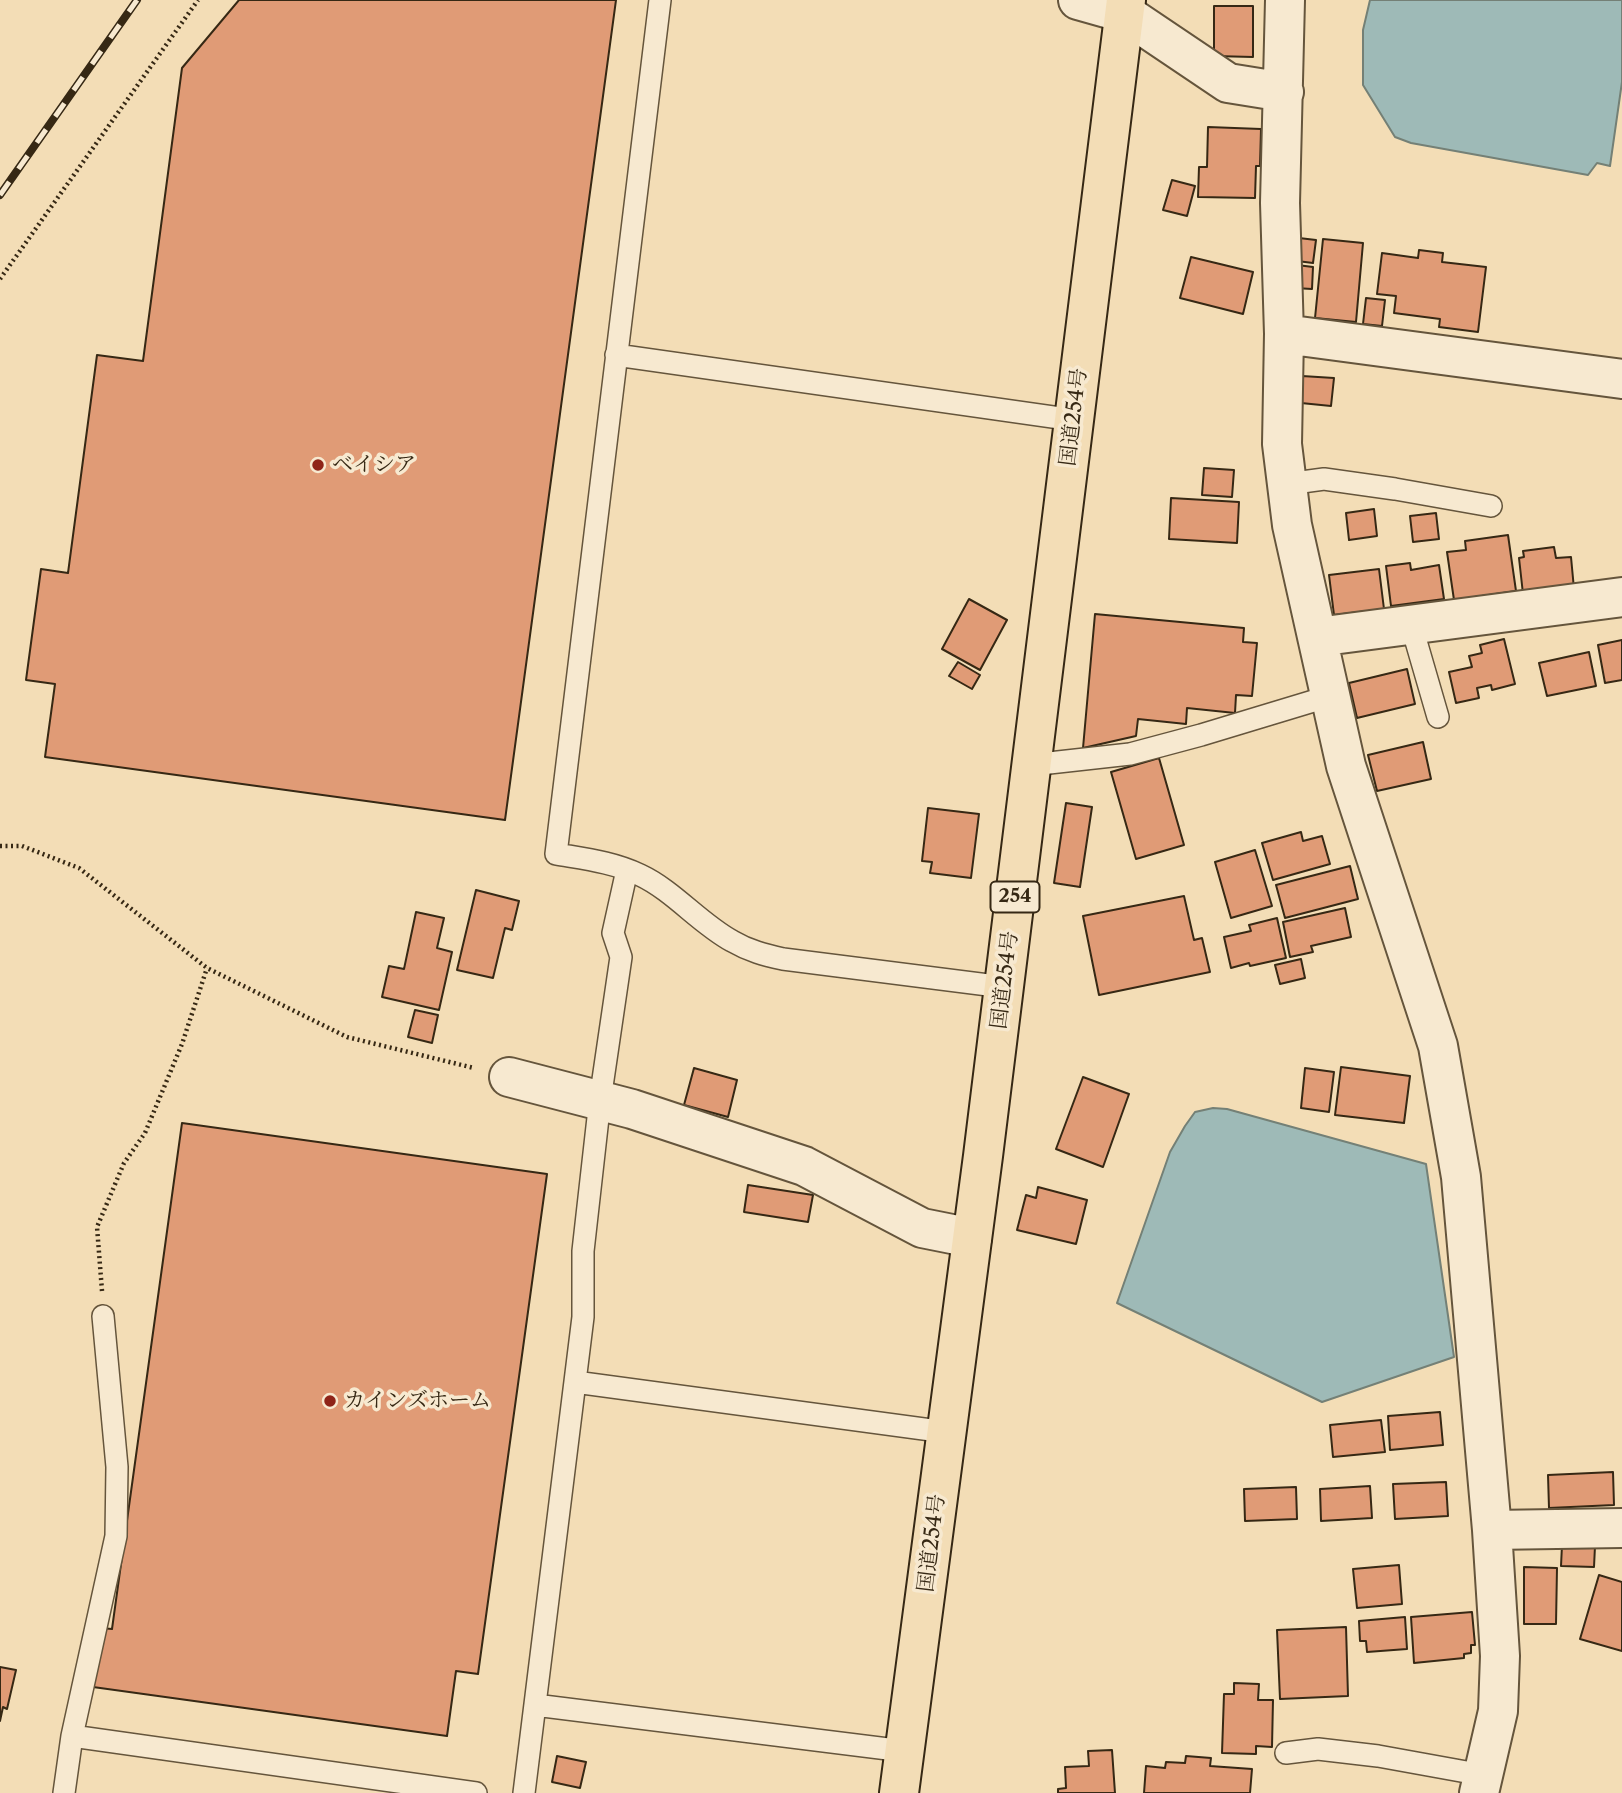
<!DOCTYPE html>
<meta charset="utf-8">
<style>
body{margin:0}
canvas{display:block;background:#f3ddb6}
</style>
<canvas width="1622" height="1793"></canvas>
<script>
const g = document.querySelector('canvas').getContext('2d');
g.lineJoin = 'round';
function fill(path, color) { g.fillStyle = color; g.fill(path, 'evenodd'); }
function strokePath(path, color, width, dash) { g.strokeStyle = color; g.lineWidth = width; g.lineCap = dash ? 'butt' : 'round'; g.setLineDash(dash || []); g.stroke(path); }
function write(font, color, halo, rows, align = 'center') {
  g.font = font + ' "Libre Caslon Text","Noto Serif JP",serif'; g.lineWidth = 7; g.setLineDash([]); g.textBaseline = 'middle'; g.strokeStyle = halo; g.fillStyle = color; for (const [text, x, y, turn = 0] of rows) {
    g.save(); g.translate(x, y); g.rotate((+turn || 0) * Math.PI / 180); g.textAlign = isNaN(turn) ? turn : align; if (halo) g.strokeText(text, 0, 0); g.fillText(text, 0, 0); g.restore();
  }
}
const water = new Path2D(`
 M1370,0H1622V82L1610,166L1597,163L1588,175L1411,143L1395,137L1363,85V30Z
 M1213,1108L1227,1109L1426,1164L1454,1357L1322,1402L1117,1303L1170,1152L1185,1126L1195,1112Z`);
fill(water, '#9ebab7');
strokePath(water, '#748076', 2);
const building = new Path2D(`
 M239,0H616L505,820L45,757L55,684L26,680L41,569L68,573L97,355L143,361L182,68Z
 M1214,6H1253V57L1214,56Z
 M1208,127L1261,129L1260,166H1256L1255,198L1198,197L1199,167H1207Z
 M1172,180L1195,186L1187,216L1163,210Z
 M1299,238L1316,240L1313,263L1297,261Z
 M1323,239L1363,243L1356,322L1315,318Z
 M1419,250L1443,253L1442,262L1486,267L1478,332L1439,327L1440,319L1394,313L1396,296L1377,294L1382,253L1418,258Z
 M1191,257L1253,272L1243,314L1180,298Z
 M1297,265L1313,267L1312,289L1295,288Z
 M1366,298L1385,300L1382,326L1363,324Z
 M1302,376L1334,378L1331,406L1301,403Z
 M1204,468L1234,470L1232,497L1202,495Z
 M1171,498L1239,502L1237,543L1169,539Z
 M1374,509L1377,536L1349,540L1346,513Z
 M1436,513L1439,539L1413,542L1410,516Z
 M1508,535L1516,591L1454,600L1447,552L1466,550L1465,541Z
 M1554,547L1556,558L1571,557L1574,589L1523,594L1519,558L1524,557L1523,551Z
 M1410,563L1411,570L1439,565L1444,599L1391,606L1386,566Z
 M1379,569L1384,609L1334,615L1329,575Z
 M969,599L1007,620L980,670L942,649Z
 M1095,614L1244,628L1243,642L1257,643L1252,696L1236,695L1235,713L1187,708L1186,724L1138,719L1136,736L1083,748Z
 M1504,639L1515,684L1492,690L1491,685L1477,688L1479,698L1456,703L1449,672L1472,667L1469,656L1482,653L1480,645Z
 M1622,640V680L1605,683L1598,645Z
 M1589,652L1596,686L1547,696L1539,663Z
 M958,662L980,675L972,689L949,676Z
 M1407,669L1415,704L1357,718L1349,683Z
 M1423,742L1431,779L1377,791L1368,755Z
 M1159,758L1184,845L1136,859L1111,772Z
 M1066,803L1092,807L1080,887L1054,883Z
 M928,808L979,814L971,878L930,873L932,862L922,861Z
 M1301,832L1303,841L1322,836L1330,864L1273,880L1262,843Z
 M1255,850L1272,906L1231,918L1215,862Z
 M1350,866L1358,899L1285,918L1276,885Z
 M476,890L519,901L512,930L505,928L493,978L457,970Z
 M1184,896L1194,940L1202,938L1210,972L1099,995L1083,916Z
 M1345,908L1351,937L1311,946L1313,952L1290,957L1283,922Z
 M416,912L444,918L437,948L452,952L439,1010L382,997L389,966L404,969Z
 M1277,918L1286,958L1250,966L1249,963L1231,968L1224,937L1251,931L1249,925Z
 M1301,959L1305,978L1280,984L1275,965Z
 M415,1010L438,1015L432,1043L408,1037Z
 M1341,1067L1410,1076L1404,1123L1335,1115Z
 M694,1068L737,1080L728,1117L684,1105Z
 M1305,1068L1334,1072L1329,1112L1301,1108Z
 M1083,1077L1129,1094L1103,1167L1056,1149Z
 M182,1123L547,1174L478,1674L456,1671L447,1736L93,1687L101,1628L112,1629Z
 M748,1185L813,1195L808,1222L744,1212Z
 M1038,1187L1087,1200L1076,1244L1017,1230L1026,1195L1036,1198Z
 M1440,1412L1443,1445L1390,1450L1388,1416Z
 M1381,1420L1385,1452L1333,1457L1330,1425Z
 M1613,1472L1614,1505L1549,1508L1548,1475Z
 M1446,1482L1448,1516L1395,1519L1393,1484Z
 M1370,1486L1372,1518L1321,1521L1320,1489Z
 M1296,1487L1297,1519L1245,1521L1244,1489Z
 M1562,1545L1595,1546L1594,1567L1561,1566Z
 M1399,1565L1402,1604L1357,1608L1353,1569Z
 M1524,1567L1557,1568L1556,1624H1524Z
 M1599,1575L1622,1582V1651L1580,1639Z
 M1472,1612L1475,1645H1471V1653L1464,1654V1658L1414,1663L1411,1617Z
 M1405,1617L1407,1649L1367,1652L1366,1641H1360L1359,1621Z
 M1346,1627L1348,1696L1280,1699L1277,1630Z
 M0,1667L16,1670L7,1709L3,1707L0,1721Z
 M1234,1683L1259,1684L1258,1700H1273L1272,1747L1256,1746V1754L1222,1753L1224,1694H1234Z
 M1112,1750L1115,1793H1058V1789L1066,1788L1065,1767L1089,1766L1088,1751Z
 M557,1756L586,1762L580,1788L552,1782Z
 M1186,1756L1211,1758L1210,1766L1252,1769L1250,1793H1144L1146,1766L1165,1768L1166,1762L1185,1763Z`);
fill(building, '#e09b76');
strokePath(building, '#362814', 2);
const service = new Path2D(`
 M660,0L556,854C585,859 613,862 640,875C674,891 699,923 732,941C749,951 765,955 783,959L1004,987
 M616,355L1074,420
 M1287,484L1324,479L1395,489L1491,506
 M1411,624L1438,717
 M1031,765L1130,754L1201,735L1330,696
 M575,1382L946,1432
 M535,1705L904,1751
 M72,1736L476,1793
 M1286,1753L1318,1749L1378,1756L1483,1775
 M64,1793L72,1736L116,1536L117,1467L103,1316
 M524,1793L583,1317V1251L600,1100L621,957L613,933L627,870`);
const minor = new Path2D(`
 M1285,0L1280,203L1284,334L1282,444L1292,525L1346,766L1438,1046L1461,1177L1492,1530L1500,1656L1498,1711L1479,1793
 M1124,13L1228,83L1284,92
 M1284,334L1622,379
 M1317,637L1622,597
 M509,1077L632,1109L804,1166L922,1228L972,1238
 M1492,1530L1622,1528`);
const tertiary = new Path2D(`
 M1078,0L1124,13`);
const trunk = new Path2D(`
 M899,1793L983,1156L1126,0`);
strokePath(service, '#65553c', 24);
strokePath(minor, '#65553c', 42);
strokePath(tertiary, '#65553c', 42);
strokePath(trunk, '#362814', 42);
strokePath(new Path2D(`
 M0,279L198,0
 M0,846H22L79,868L207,968L347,1037L474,1068
 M102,1291L97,1227L124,1163L145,1133L182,1044L207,968`), '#362814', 4.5, [2, 3.5]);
strokePath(service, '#f7e9d0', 21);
strokePath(minor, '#f7e9d0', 38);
strokePath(tertiary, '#f7e9d0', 38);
strokePath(trunk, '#f3ddb6', 38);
const rail = new Path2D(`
 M0,195L137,0`);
strokePath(rail, '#362814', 8);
strokePath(rail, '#f7e9d0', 5, [16]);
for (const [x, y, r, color] of [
 [318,465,7,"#8f2418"],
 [330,1401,7,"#8f2418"]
]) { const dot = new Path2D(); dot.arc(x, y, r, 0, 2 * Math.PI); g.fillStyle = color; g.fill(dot); strokePath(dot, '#f7e9d0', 2.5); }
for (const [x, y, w] of [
 [1015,897,49]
]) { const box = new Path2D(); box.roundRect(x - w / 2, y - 15.5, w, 31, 5); g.fillStyle = '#f7e9d0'; g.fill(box); strokePath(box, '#362814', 2); }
write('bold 19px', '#362814', null, [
 ["254",1015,897]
]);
write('21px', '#362814', '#f7e9d0', [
 ["国道254号",1074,417,-83],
 ["国道254号",1005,980,-83],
 ["国道254号",932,1543,-83]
]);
write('21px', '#362814', '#f7e9d0', [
 ["ベイシア",332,465],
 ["カインズホーム",344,1401]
], 'left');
</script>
